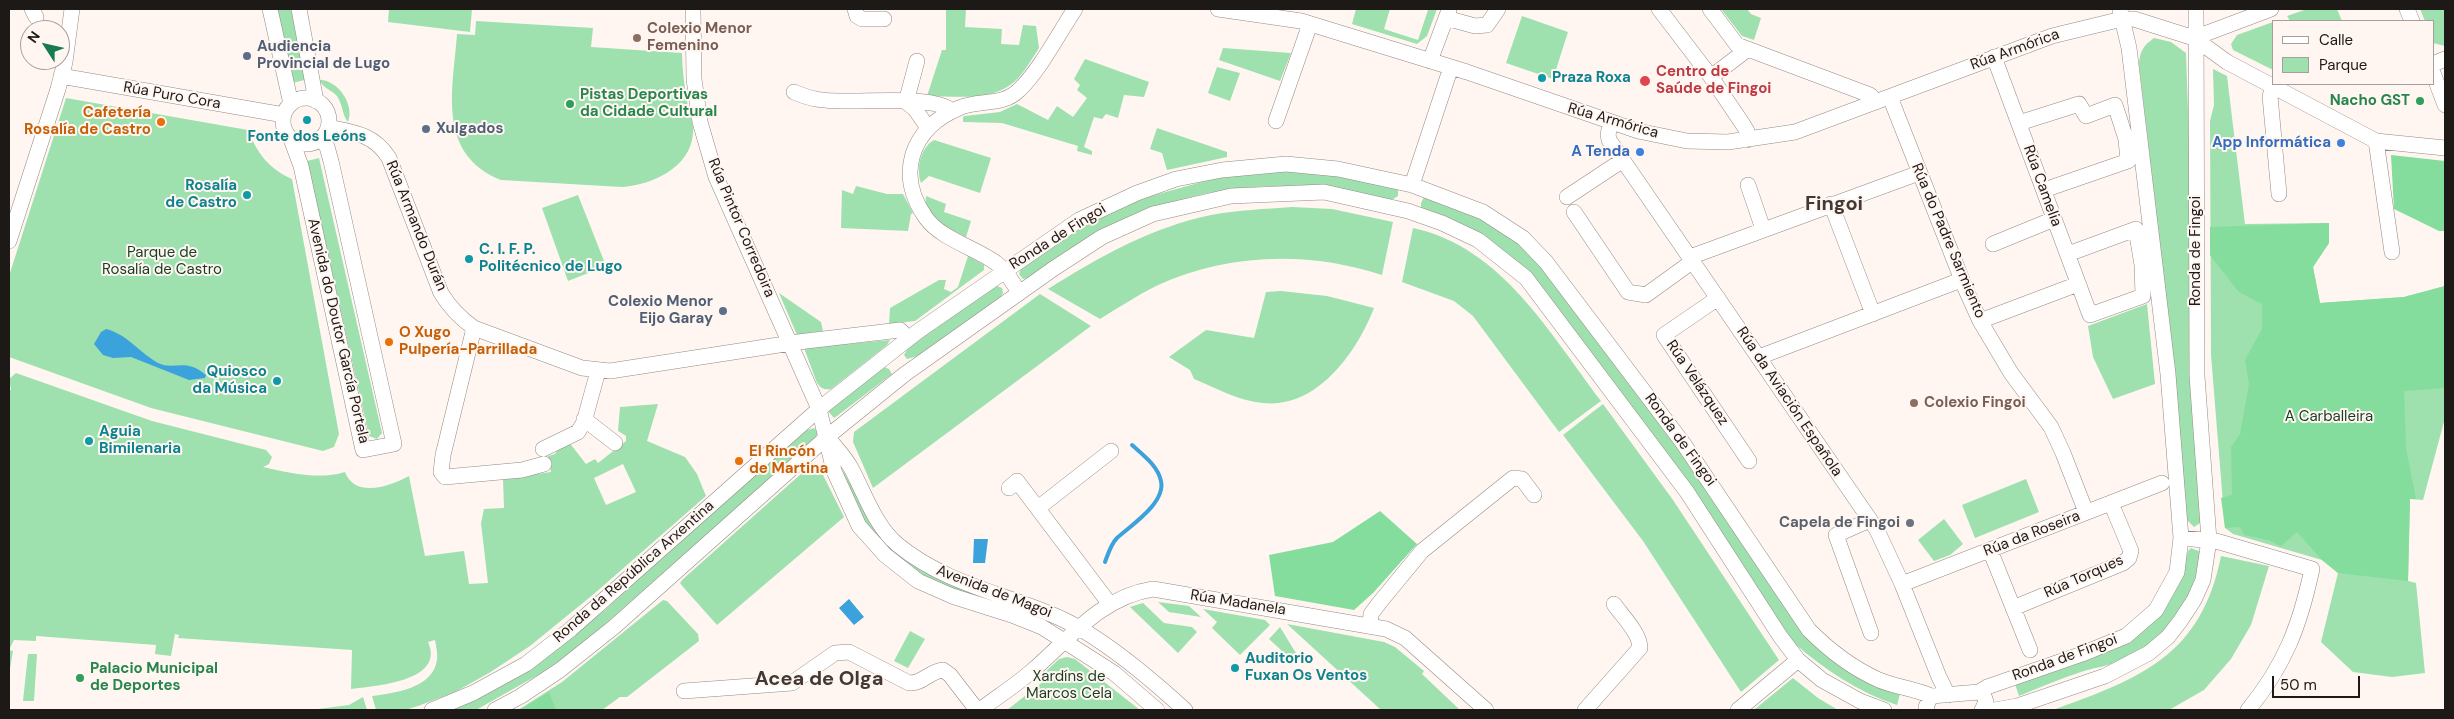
<!DOCTYPE html>
<meta charset="utf-8">
<style>
body{margin:0}
#map{position:relative;width:2454px;height:719px;overflow:hidden;background:#fff6f1;font-family:"DM Sans",sans-serif}
canvas{display:block}
.frame{position:absolute;inset:0;border:10px solid #1d1917;pointer-events:none}
.legend{position:absolute;left:2272px;top:20px;width:162px;height:65px;box-sizing:border-box;background:#fff6f1;border:1px solid #a59e9a;margin:0;padding:6px 9px;list-style:none;font-size:15px;color:#1d1917}
.legend li{display:flex;align-items:center;gap:10px;height:25px}
.legend b{width:25px;border:1px solid #a59e9a}
.north{position:absolute;left:20px;top:20px;width:50px;height:50px;box-sizing:border-box;background:#fff6f1;border:1px solid #a59e9a;border-radius:50%;rotate:305deg;font-size:14px;font-weight:700;line-height:20px;text-align:center;color:#1d1917}
.north::after{content:'';display:block;margin:auto;width:18px;height:22px;background:#187a52;clip-path:polygon(50% 0,100% 100%,50% 72%,0 100%)}
.scale{position:absolute;left:2272px;top:676px;width:88px;height:22px;box-sizing:border-box;border:2px solid #1d1917;border-top:0;padding-left:6px;font-size:15px;line-height:18px;white-space:nowrap;color:#1d1917;-webkit-text-stroke:4px #fff6f1;paint-order:stroke}
</style>
<div id="map">
<canvas width="2454" height="719"></canvas>
<div class="frame"></div>
<ul class="legend">
<li><b style="height:6px;background:#fff"></b>Calle</li>
<li><b style="height:14px;background:#9ee1ae"></b>Parque</li>
</ul>
<div class="north">N</div>
<div class="scale">50 m</div>
</div>
<script>
const g = document.querySelector('canvas').getContext('2d');
g.lineJoin = 'round';
function fill(path, color) { g.fillStyle = color; g.fill(path, 'evenodd'); }
function strokePath(path, color, width, dash) { g.strokeStyle = color; g.lineWidth = width; g.lineCap = dash ? 'butt' : 'round'; g.setLineDash(dash || []); g.stroke(path); }
function write(font, color, halo, rows, align = 'center') {
  g.font = font + ' "DM Sans",sans-serif'; g.lineWidth = 4; g.setLineDash([]); g.textBaseline = 'middle'; g.strokeStyle = halo; g.fillStyle = color; for (const [text, x, y, turn = 0] of rows) {
    g.save(); g.translate(x, y); g.rotate((+turn || 0) * Math.PI / 180); g.textAlign = isNaN(turn) ? turn : align; if (halo) g.strokeText(text, 0, 0); g.fillText(text, 0, 0); g.restore();
  }
}
fill(new Path2D(`
 M276,9H291L305,80L292,83Z
 M389,9H472L470,32L388,22Z
 M946,9H966L965,27L1002,29L1001,44L1019,45L1023,25L1036,26L1039,48C1033,57 1027,68 1019,77C996,103 959,96 927,96L942,50H946Z
 M1356,9H1390L1384,29L1418,40L1428,10L1424,9H1437L1427,36L1417,44L1352,24Z
 M1721,9H1747L1751,14L1761,18L1754,40L1742,36Z
 M2307,9H2337L2342,21H2290L2287,16Z
 M2420,9H2445V46L2433,43V21H2425Z
 M1522,16L1568,32L1553,79L1506,63Z
 M476,21L593,28L591,47L682,53C682,71 685,89 688,107C690,115 694,125 693,133C691,168 651,185 622,187L501,180C436,154 453,89 457,34L475,35Z
 M2273,22V70L2233,50L2231,44L2237,35Z
 M2154,38L2171,42L2186,53L2202,517L2200,523L2194,527L2187,520L2172,347L2139,64C2140,51 2143,46 2154,38Z
 M1223,48L1291,53L1280,81L1219,60Z
 M1085,59L1149,82L1144,97L1124,95L1118,118L1106,114L1102,119L1094,117L1084,147L1092,151V155L1077,151L1078,146L1002,123L963,122V117L965,116L1000,112L1017,104L1048,120L1057,106L1073,117L1087,98L1077,90L1080,85L1074,79Z
 M1217,67L1240,73L1230,101L1208,93Z
 M2213,69L2227,76L2245,224L2329,223V243L2313,267L2320,303L2404,297L2445,286V418L2423,500L2410,499L2408,581L2416,583L2425,673L2392,677L2353,672L2321,642L2338,573L2322,560L2233,534L2225,528L2211,355L2210,121L2214,105Z
 M320,80C338,80 355,105 348,122C342,115 343,105 337,96C332,90 322,88 320,80Z
 M66,98L248,130C257,153 269,169 292,179L339,434L334,447L323,451L151,408L9,357V276Z
 M1157,128L1227,152V157L1167,170L1162,153L1150,149Z
 M934,140L991,158L980,193L929,176L921,183C916,169 920,148 934,140Z
 M319,158L382,433L377,439L369,436L307,161Z
 M1288,171L1341,176L1393,186L1398,190V196L1393,199L1387,200C1304,178 1216,181 1137,215C1124,220 1112,229 1100,236C1076,250 1052,264 1028,278L1023,279L1019,274L1021,268L1092,220L1126,203L1227,175Z
 M856,186L887,194H903L913,213L911,214L908,231L841,228L842,190L853,194Z
 M578,195L606,266L568,281L542,208Z
 M926,196L946,204L944,212L971,221L966,237C951,229 922,217 926,196Z
 M1424,197L1468,212L1493,225L1515,240L1532,256L1559,288L1689,460L1794,621L1900,694L1897,705C1858,692 1825,670 1794,643L1537,284L1421,208V203Z
 M1292,207L1332,209L1393,222L1382,275C1308,251 1227,253 1156,286C1136,296 1118,308 1100,319L1048,289C1099,257 1152,227 1211,215C1238,210 1265,209 1292,207Z
 M1413,228C1502,247 1550,334 1601,401L1559,432L1473,316L1454,301L1402,282Z
 M968,256L984,265V270L915,321L889,324L890,308L939,280H946L944,289L951,292L958,287Z
 M995,285L1002,288L1003,293L1000,298L918,356L907,359L904,355L908,348Z
 M1281,291L1327,296L1374,308C1357,352 1317,409 1263,403C1239,401 1216,388 1194,379L1190,370L1169,357L1206,330L1254,338L1266,292Z
 M779,293L821,322L823,331L797,335Z
 M1040,294L1091,326L873,488L853,442L854,432Z
 M2147,304L2155,384L2113,399L2093,357L2088,326Z
 M890,340L887,345L831,389C825,390 821,389 817,383L804,348Z
 M882,366L889,369L892,374L837,416L834,418L828,411Z
 M16,373L152,421L266,450L272,457L269,464L263,467C289,473 319,480 345,472C355,499 391,486 409,476L425,556L464,551L469,584L488,583L481,523L484,509L504,508L503,479L551,472L548,456L555,454L560,446L568,441L586,464L595,459L598,463L626,441V436L618,431L620,407L658,404L647,441L685,457L697,474L706,496L595,593L530,646L489,673L455,692L418,706L405,710H376L372,696C395,693 433,688 437,660C438,654 436,646 435,640L428,642C446,682 373,686 351,689L352,650L178,638L179,635L175,634L171,656L155,654L156,645L36,636V641L14,640L9,650L13,651L9,675V390H11L9,379ZM623,464L636,492L606,505L594,478Z
 M1603,404L1673,500L1779,660L1741,692L1643,541L1563,435Z
 M814,428L818,432L816,440L793,458L579,647L545,671L476,710H446L540,661L605,610L684,537L807,430Z
 M811,468L821,471L844,517L717,625L684,588L680,583L682,580L802,473Z
 M843,471L869,516L886,538L1015,608L959,594L903,565L869,530L839,472Z
 M2026,479L2039,512L1975,538L1962,505Z
 M1944,519L1963,544L1950,555L1934,561L1918,540Z
 M2191,548L2201,552C2194,601 2167,640 2121,661C2109,666 2096,667 2084,671C2062,678 2041,687 2019,696L2015,684L2158,616C2173,596 2182,576 2188,551Z
 M2221,556L2269,566L2251,625L2231,659L2204,690L2169,710H2053C2141,678 2201,656 2221,556Z
 M663,600L667,601L698,634L699,641L627,697H620L602,710H518L562,682Z
 M1158,602L1189,606L1201,617L1169,612Z
 M1143,603L1164,623L1192,627L1197,632L1178,653L1130,607Z
 M1203,609L1265,620L1270,625L1240,655L1212,628L1217,622Z
 M1287,624L1384,642L1395,647L1424,671L1422,674L1460,710H1381Z
 M1280,627L1299,658L1295,663L1269,639Z
 M910,631L925,639L908,668L894,661Z
 M28,654H37L34,701H23Z
 M1067,657L1075,659L1140,710H1007L1044,681L1041,676L1059,659Z
 M1793,678L1818,698L1838,710L1755,709Z
 M363,697L367,710H310L349,705Z`), '#9ee1ae');
fill(new Path2D(`
 M2391,155L2445,161V231H2439L2394,209Z
 M2329,223V243L2313,267L2320,303L2404,297L2445,286V388L2404,391L2406,448L2416,499H2410L2408,581L2338,573L2322,560L2297,532L2281,546L2268,540L2244,535L2240,527L2225,528L2221,498L2232,495L2231,447L2240,434L2249,384L2245,360L2262,329V304L2239,292L2210,255V227Z
 M1380,511L1417,544L1373,593L1354,610L1275,596L1269,555L1333,542Z
 M549,692L556,710H520Z`), '#84dd9c');
fill(new Path2D(`
 M106,329C127,334 140,353 158,363C174,371 185,357 206,375L205,378L189,380L131,357L113,358L103,355L94,344L101,332Z
 M974,539H988L985,563H973Z
 M849,599L864,617L854,625L839,608Z`), '#3ca2dc');
strokePath(new Path2D(`
 M1105,562C1108,554 1111,544 1117,538C1130,526 1166,503 1161,481C1158,466 1143,455 1132,445`), '#3ca2dc', 4);
const minor = new Path2D(`
 M32,9L36,17
 M270,9L291,104
 M299,9L316,101
 M693,9L694,79L700,122L716,177L819,409L834,471L859,526L885,555L918,581L952,596L1012,615L1042,627L1114,673L1157,710
 M855,9L857,16L862,19H884
 M1218,9L1301,21L1467,72L1638,131L1687,141L1728,142L1795,132L2052,36L2122,19H2134L2194,38L2227,62L2376,141L2445,148
 M1659,9L1711,77L1744,126L1747,131V140
 M1710,9L1737,45L1870,95L1876,102
 M2407,9L2412,21
 M1446,18L1475,26L1487,25L1498,9
 M2194,38L2271,9
 M1994,57L2090,315L2143,296L2142,265L2136,229L2068,254
 M1430,61L1449,10
 M2433,64L2445,59
 M2433,73L2445,105
 M61,76L284,115
 M1711,77L1748,49
 M2274,87L2270,96L2279,194
 M794,92C801,95 809,98 816,99C847,106 930,92 952,111
 M1890,97L1966,290L1980,321L2011,373L2051,427L2063,453L2086,512
 M283 121a23 23 0 1 1 46 0a23 23 0 1 1-46 0Z
 M906,102L917,61
 M906,102L915,109L928,128
 M1276,121L1310,24
 M1611,123L1608,134L1609,140L1877,530L1902,584L1939,677L1948,695
 M2019,123L2079,104L2086,116L2115,105L2126,139L2128,161L2044,190
 M328,127C353,132 374,134 389,158L441,293C450,308 460,318 474,328L582,368L610,371L798,342L900,330L903,333
 M291,139L301,166L363,450L394,444L331,161L327,147L321,138
 M2376,141L2392,252
 M1412,185L1451,67
 M1748,185L1763,229
 M1567,197L1623,160
 M1831,204L1873,314
 M1574,212L1628,292L1646,295L1693,261
 M9,241L58,89L65,62L72,9
 M1993,244L2054,219
 M1690,257L1919,173
 M1019,292C1013,283 1006,270 996,263C976,248 941,239 926,218C895,175 911,128 959,108C979,99 1002,107 1019,90C1040,70 1059,33 1075,9
 M1718,298L1664,335L1749,461
 M1980,321L2078,284
 M474,328L443,455L441,472L445,477L522,470L544,464
 M1759,357L1961,280
 M584,419L615,443
 M828,438C836,448 845,457 851,468C865,494 875,526 898,545C943,582 1000,593 1053,615C1097,633 1150,678 1185,710
 M543,449L578,432L584,422L598,371
 M1009,488L1017,481L1109,603
 M1038,508L1111,451
 M1870,520L1836,535L1871,633
 M2181,538L2216,541L2312,569C2300,625 2285,665 2248,710
 M1990,550L2030,650
 M1902,584L2162,483
 M2013,608L2123,563L2129,558L2131,551L2111,503
 M1370,625L1371,614L1380,602L1422,551L1513,478L1522,479L1534,495
 M684,691L792,683L835,653L849,652L909,683C922,684 930,671 943,670L950,675L977,710
 M1979,692L1987,687L2082,654L2126,636L2156,610L2177,572L2181,538L2168,374L2129,48L2120,10
 M432,710L473,693L526,664L571,629L819,409L917,332L1079,220L1137,193L1176,179L1222,170L1286,164L1338,169L1412,185L1483,212L1523,238L1546,262L1683,443L1809,630C1830,651 1852,668 1879,680C1896,687 1915,689 1931,696
 M495,710L521,696L560,670L614,627L827,437L905,374L1053,269L1102,237L1153,214L1231,196L1324,192L1408,211L1442,223L1478,240L1526,278L1687,492L1780,636L1798,660L1822,680L1860,701L1884,710
 M980,710C997,697 1016,685 1032,671C1070,638 1101,597 1153,589L1386,629L1405,638L1486,710
 M1585,710L1640,648C1640,633 1622,616 1614,604
 M1738,710L1798,660
 M1927,710L1926,707L1931,696L1979,692L1984,696L1986,702L1982,710
 M1995,710L2017,706L2105,676L2149,653L2168,637L2181,620L2194,600L2203,580L2209,540L2197,376L2196,9`);
strokePath(minor, '#948a84', 16);
strokePath(minor, '#fff', 15);
for (const [x, y, r, color] of [
 [637,38,5,"#8d6e63"],
 [247,56,5,"#5c6f8a"],
 [1542,78,5,"#0f9aa8"],
 [1645,81,6,"#e0444e"],
 [2420,101,5,"#2e9e5b"],
 [570,104,5,"#2e9e5b"],
 [307,120,5,"#0f9aa8"],
 [161,122,5,"#e8710a"],
 [426,129,5,"#5c6f8a"],
 [2341,143,5,"#3f7fe0"],
 [1640,152,5,"#3f7fe0"],
 [247,195,5,"#0f9aa8"],
 [469,259,5,"#0f9aa8"],
 [723,311,5,"#5c6f8a"],
 [389,342,5,"#e8710a"],
 [277,381,5,"#0f9aa8"],
 [1914,403,5,"#8d6e63"],
 [89,441,5,"#0f9aa8"],
 [739,461,5,"#e8710a"],
 [1910,523,5,"#6b7280"],
 [1235,668,5,"#0f9aa8"],
 [80,678,5,"#2e9e5b"]
]) { const dot = new Path2D(); dot.arc(x, y, r, 0, 2 * Math.PI); g.fillStyle = color; g.fill(dot); strokePath(dot, '#fff6f1', 2); }
write('bold 15px', '#785e54', '#fff6f1', [
 ["Colexio Menor",647,29],
 ["Femenino",647,46],
 ["Colexio Fingoi",1924,403]
], 'left');
write('bold 15px', '#4e5e75', '#fff6f1', [
 ["Audiencia",257,47],
 ["Provincial de Lugo",257,64],
 ["Xulgados",436,129],
 ["Colexio Menor",713,302,"right"],
 ["Eijo Garay",713,319,"right"]
], 'left');
write('15px', '#1d1917', '#fff6f1', [
 ["Rúa Armórica",2015,50,-20],
 ["Rúa Puro Cora",172,96,10],
 ["Rúa Armórica",1613,121,16],
 ["Rúa Camelia",2042,186,70],
 ["Rúa Armando Durán",416,226,68],
 ["Rúa Pintor Corredoira",741,228,67],
 ["Ronda de Fingoi",1058,237,-32],
 ["Rúa do Padre Sarmiento",1948,241,67],
 ["Ronda de Fingoi",2196,251,-90],
 ["Avenida do Doutor García Portela",338,331,77],
 ["Rúa Velázquez",1697,383,56],
 ["Rúa da Aviación Española",1789,402,56],
 ["Ronda de Fingoi",1680,440,54],
 ["Rúa da Roseira",2032,534,-21],
 ["Ronda da República Arxentina",634,572,-41],
 ["Rúa Torques",2084,577,-24],
 ["Avenida de Magoi",994,592,21],
 ["Rúa Madanela",1238,603,9],
 ["Ronda de Fingoi",2065,658,-20]
]);
write('bold 15px', '#be3a42', '#fff6f1', [
 ["Centro de",1656,72],
 ["Saúde de Fingoi",1656,89]
], 'left');
write('bold 15px', '#0d838f', '#fff6f1', [
 ["Praza Roxa",1552,78],
 ["Fonte dos Leóns",307,137,"center"],
 ["Rosalía",237,186,"right"],
 ["de Castro",237,203,"right"],
 ["C. I. F. P.",479,250],
 ["Politécnico de Lugo",479,267],
 ["Quiosco",267,372,"right"],
 ["da Música",267,389,"right"],
 ["Aguia",99,432],
 ["Bimilenaria",99,449],
 ["Auditorio",1245,659],
 ["Fuxan Os Ventos",1245,676]
], 'left');
write('bold 15px', '#27864d', '#fff6f1', [
 ["Pistas Deportivas",580,95],
 ["da Cidade Cultural",580,112],
 ["Nacho GST",2410,101,"right"],
 ["Palacio Municipal",90,669],
 ["de Deportes",90,686]
], 'left');
write('bold 15px', '#c56008', '#fff6f1', [
 ["Cafetería",151,113,"right"],
 ["Rosalía de Castro",151,130,"right"],
 ["O Xugo",399,333],
 ["Pulpería-Parrillada",399,350],
 ["El Rincón",749,452],
 ["de Martina",749,469]
], 'left');
write('bold 15px', '#366cbe', '#fff6f1', [
 ["App Informática",2331,143],
 ["A Tenda",1630,152]
], 'right');
write('15px', '#183d23', '#fff6f1', [
 ["Parque de",162,253],
 ["Rosalía de Castro",162,270],
 ["A Carballeira",2329,417],
 ["Xardíns de",1069,677],
 ["Marcos Cela",1069,694]
]);
write('bold 15px', '#5b616d', '#fff6f1', [
 ["Capela de Fingoi",1900,523]
], 'right');
write('bold 20px', '#423935', '#fff6f1', [
 ["Fingoi",1834,205],
 ["Acea de Olga",819,680]
]);
</script>
